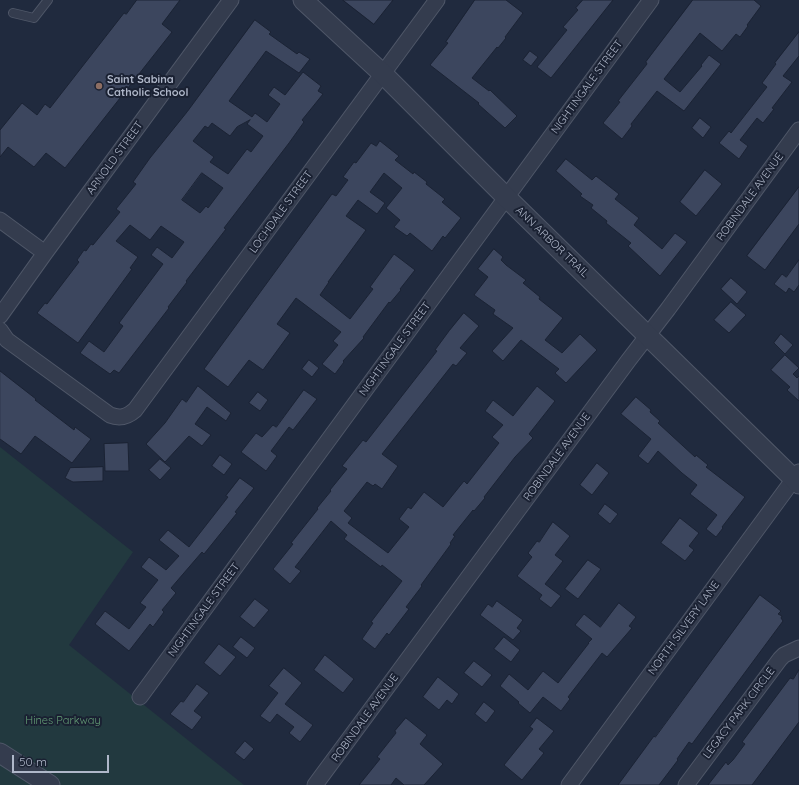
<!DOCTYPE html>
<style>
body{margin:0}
#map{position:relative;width:799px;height:785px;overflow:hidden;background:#202a3e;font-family:Quicksand,sans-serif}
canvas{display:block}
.scale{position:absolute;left:12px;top:755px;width:97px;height:18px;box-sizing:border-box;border:2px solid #afb7c9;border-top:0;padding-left:5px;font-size:12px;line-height:14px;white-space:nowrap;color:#afb7c9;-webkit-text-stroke:3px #1a2132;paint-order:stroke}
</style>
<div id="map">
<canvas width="799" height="785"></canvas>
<div class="scale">50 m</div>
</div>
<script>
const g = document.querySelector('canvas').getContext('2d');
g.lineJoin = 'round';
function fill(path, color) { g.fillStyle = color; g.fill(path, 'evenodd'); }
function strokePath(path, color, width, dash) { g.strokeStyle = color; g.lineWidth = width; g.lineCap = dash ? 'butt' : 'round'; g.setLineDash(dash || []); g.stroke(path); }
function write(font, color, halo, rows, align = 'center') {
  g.font = font + ' Quicksand,sans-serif'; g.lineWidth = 4; g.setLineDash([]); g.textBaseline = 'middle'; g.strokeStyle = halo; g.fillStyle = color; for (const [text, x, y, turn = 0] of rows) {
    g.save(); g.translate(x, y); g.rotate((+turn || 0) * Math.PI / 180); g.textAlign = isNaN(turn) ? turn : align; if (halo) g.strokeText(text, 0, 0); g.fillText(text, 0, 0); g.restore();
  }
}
fill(new Path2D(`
 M0,447L133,552L69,645L244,785H0Z`), '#22393f');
const building = new Path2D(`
 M137,0H180L162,24L172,32L65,168L46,153L34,167L8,147L0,157V130L22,103L37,115L45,104L50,108L124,13L126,14Z
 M343,0H393L374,24Z
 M475,0H506L523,13L505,37L506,38L498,48L497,47L472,78L489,91L490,90L517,116L505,128L478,104L479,103L430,65L448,43L446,42Z
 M583,0H613L551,78L537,67L567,30L563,27L578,10L576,8Z
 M693,0H754L761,6L747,25L748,26L740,37L736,34L722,51L700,33L664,79L680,92L702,66L701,65L709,55L721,64L684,111L657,91L631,124L632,126L622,139L603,123L620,102L618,101L647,64L646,62Z
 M255,20L271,32L269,34L297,54L299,52L310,59L299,73L266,51L229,101L252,117L255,113L267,122L280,104L268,95L274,87L285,95L303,72L321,86L318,91L323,94L302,120L304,122L289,143L224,228L226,229L186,281L187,282L168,307L169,308L119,373L114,370L110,374L80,353L89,341L104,352L123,326L119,323L163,264L151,255L157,247L172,258L184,242L161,226L150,240L130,225L116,241L138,257L130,268L132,269L78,343L37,313L45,303L47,304L79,262L77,260L84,250L86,251L91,244L93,245L120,212L116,209L136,184L133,182L150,158L187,112ZM250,120L247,124L263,136L251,152L247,149L228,174L210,162L214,157L193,141L205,126L208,128L212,123L230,136L237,127ZM202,173L223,188L208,208L206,206L200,213L182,200Z
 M799,32V56L783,76L792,82L772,108L774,109L763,123L757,118L740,140L748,146L739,159L719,143L729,131L731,133L767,87L762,83L776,64L775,63Z
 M530,51L538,57L531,66L523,60Z
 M700,118L711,127L703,138L692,128Z
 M380,141L399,156L395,160L413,174L414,172L427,182L426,184L445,199L442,202L461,218L445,238L443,236L432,251L410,233L407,236L394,227L400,220L386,208L402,188L384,173L370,192L385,203L377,214L358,200L346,216L366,230L328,282H329L320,295L350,319L373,289L370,287L394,254L415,270L400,289L401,290L390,303L389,302L363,337L364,338L343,361L344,362L335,374L322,364L338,345L333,341L341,332L296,298L277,324L290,333L263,370L249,360L228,387L204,369L332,194L336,196L348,180L343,177L354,162L356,163L371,143L376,146Z
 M566,159L592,180L596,176L619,194L615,199L639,218L634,225L662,249L675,233L687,242L660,276L628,246L631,243L606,223L607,221L591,208L593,205L580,196L582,194L556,171Z
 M705,170L722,184L696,216L680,202Z
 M799,187V224L765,270L747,256Z
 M494,249L503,257L501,260L506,265L526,280L523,283L540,297L539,299L563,318L545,340L562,353L580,334L597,350L566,383L555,373L559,369L521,340L503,361L492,351L513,328L493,314L495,310L474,295L488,277L478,269Z
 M799,260V285L794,292L789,288L786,293L774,284L782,274L786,277Z
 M731,278L747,292L737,304L721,289Z
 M731,302L746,315L729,333L714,320Z
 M464,313L479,326L460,348L467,353L456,366L453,364L382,454L398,466L382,489L375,484L373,486L367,482L344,511L352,518L348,523L388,553L409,527L399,519L408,507L411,509L424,492L443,507L464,481L467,484L499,443L492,437L503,425L485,411L493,400L513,416L537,386L555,401L529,434L533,438L515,457L484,497L485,498L474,511L473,510L453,535L455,536L450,543L451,544L421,585L422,586L406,607L409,609L389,635L387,633L375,649L362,639L373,623L371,622L402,581L382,565L381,567L344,539L347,535L331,521L295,567L301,571L290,584L273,569L293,544L291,543L318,509L317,508L331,491L330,490L347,469L342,466L363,440L366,442L437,351L435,350L449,331Z
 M781,334L793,345L785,354L774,343Z
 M785,355L799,368L793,374L797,378L799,376V401L787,390L790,387L771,370Z
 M309,360L319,368L312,377L302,369Z
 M0,371L36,399L35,400L74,430L75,427L91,439L72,463L35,436L21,454L0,439Z
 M198,386L231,413L226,421L207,407L195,424L211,435L202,446L189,436L165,462L146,444L165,423L182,399L186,402Z
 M304,390L317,399L293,430L289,427L271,451L277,456L266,471L241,452L256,433L262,437L273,425L276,427Z
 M258,392L268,400L260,411L249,403Z
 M636,397L651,410L650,412L660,421L658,423L695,457L696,455L708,465L706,467L745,497L722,527L723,528L716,537L706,529L717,515L690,494L697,485L682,473L658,451L648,464L638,456L651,439L621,414Z
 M128,443L129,471H105L104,444Z
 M220,455L232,464L224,475L212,466Z
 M160,459L171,468L160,480L149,470Z
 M597,463L609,473L592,495L580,485Z
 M103,467V481L73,482L65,478L70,468Z
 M240,478L254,488L235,512L237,513L204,554L202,552L171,588L176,593L162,610L164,612L153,627L150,624L129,651L95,624L105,611L129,629L146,607L140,603L158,580L141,567L149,557L166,570L179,556L159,540L168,530L189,547L228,497L226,496Z
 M605,504L618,514L610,524L598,514Z
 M680,518L699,533L689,546L694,550L685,561L661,543Z
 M553,522L570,536L555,555L563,561L545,584L561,596L551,608L539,599L542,595L517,576L532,557L528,553L537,541L539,542Z
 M588,560L601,569L578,599L565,589Z
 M760,595L781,611L778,614L782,616L781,618L783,621L709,721L692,744L689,742L677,759L678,760L659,785H618L654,736L655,737Z
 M255,599L269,610L254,628L240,617Z
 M497,601L523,620L517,628L521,631L513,640L480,615L488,604L492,607Z
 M619,603L636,617L629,626L632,628L607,657L602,653L568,697L570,699L561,711L543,697L530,713L518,703L519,702L500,686L509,674L528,690L543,671L558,683L589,643H588L592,639L575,625L584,614L600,627Z
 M241,637L255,648L247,658L233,647Z
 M504,637L520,650L511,662L494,649Z
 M219,644L236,657L220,676L204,663Z
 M325,655L354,679L343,693L314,670Z
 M474,661L492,675L482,687L464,673Z
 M284,668L302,683L285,704L313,725L300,742L289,733L294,727L277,714L270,723L260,716L278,693L269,686Z
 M799,670V722L752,785H708L726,762L728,765L733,760L745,744L742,742L790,678L793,679Z
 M438,677L459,694L452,704L447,700L439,710L423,697Z
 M197,684L209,693L194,711L202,717L192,730L170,714L181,701L183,702Z
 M484,702L495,711L486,723L475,714Z
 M406,718L427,735L420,744L443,764L424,785H404L396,778L391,785H359L380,759L377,757L396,733L395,731Z
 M537,718L554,731L539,749L544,753L522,780L504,765L533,729L530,727Z
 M245,741L254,749L244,760L235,753Z`);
fill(building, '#3c465e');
strokePath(building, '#1b2334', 1);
const service = new Path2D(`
 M13,13L34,18L48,0`);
const minor = new Path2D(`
 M0,220L45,253
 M0,316L45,253L231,0
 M0,330L7,340L110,415C120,419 127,417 135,410L437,0
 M140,697L651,0
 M315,785L628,361L668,309L799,130
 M569,785L799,472
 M686,785L780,659L784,655L799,648`);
const tertiary = new Path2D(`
 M303,0L383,74L506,197L799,484
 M0,753L50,785`);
strokePath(service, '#4f5768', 10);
strokePath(minor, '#4f5768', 17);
strokePath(tertiary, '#4f5768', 21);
strokePath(service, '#343c4e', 8);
strokePath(minor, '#343c4e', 15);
strokePath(tertiary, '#343c4e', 19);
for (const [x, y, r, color] of [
 [99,86,4,"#8d6e63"]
]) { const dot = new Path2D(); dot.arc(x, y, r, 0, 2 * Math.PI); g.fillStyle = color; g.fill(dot); strokePath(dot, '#1a2132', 1.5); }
write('bold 11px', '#afb7c9', '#1a2132', [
 ["Saint Sabina",107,80],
 ["Catholic School",107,93]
], 'left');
write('11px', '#afb7c9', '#1a2132', [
 ["NIGHTINGALE STREET",587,87,-54],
 ["ARNOLD STREET",115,158,-54],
 ["ROBINDALE AVENUE",750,197,-54],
 ["LOCHDALE STREET",281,212,-54],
 ["ANN ARBOR TRAIL",552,242,44],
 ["NIGHTINGALE STREET",395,349,-54],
 ["ROBINDALE AVENUE",557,457,-54],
 ["NIGHTINGALE STREET",204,610,-54],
 ["NORTH SILVERY LANE",684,628,-54],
 ["LEGACY PARK CIRCLE",739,713,-53],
 ["ROBINDALE AVENUE",365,718,-54]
]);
write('11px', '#649d76', '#1a2132', [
 ["Hines Parkway",63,721]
]);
</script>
